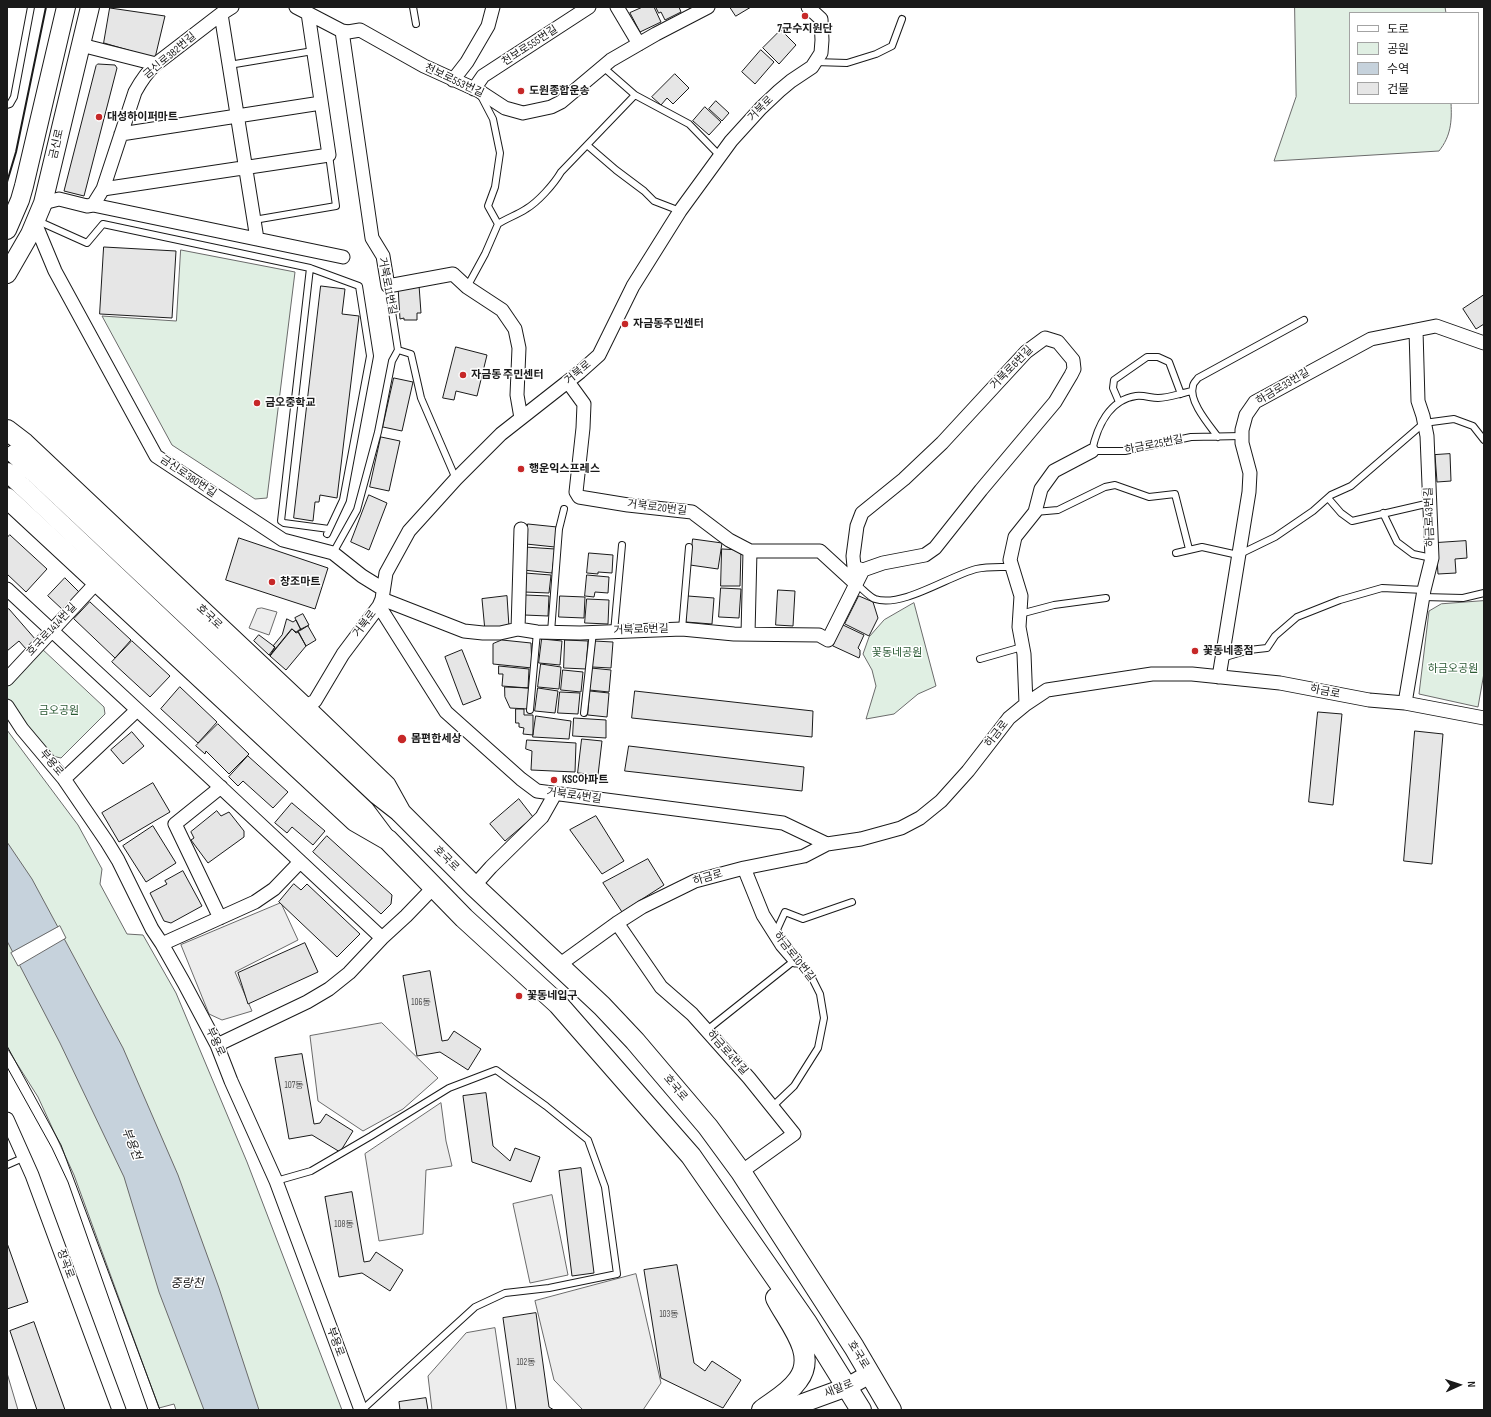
<!DOCTYPE html>
<meta charset="utf-8">
<style>
body{margin:0}
#map{position:relative;width:1491px;height:1417px;overflow:hidden;background:#fff;font-family:"Sofia Sans Condensed","Noto Sans KR",sans-serif}
canvas{display:block}
.frame{position:absolute;inset:0;border:8px solid #1a1a1a;pointer-events:none}
.legend{position:absolute;left:1349px;top:12px;width:130px;height:92px;box-sizing:border-box;background:#fff;border:1px solid #a3a3a3;margin:0;padding:5px 7px;list-style:none;font-size:12px;color:#1a1a1a}
.legend li{display:flex;align-items:center;gap:8px;height:20px}
.legend b{width:20px;border:1px solid #a3a3a3}
.north{position:absolute;left:1439px;top:1365px;width:40px;height:40px;-webkit-text-stroke:3px #fff;paint-order:stroke;rotate:87deg;font-size:11px;font-weight:700;line-height:16px;text-align:center;color:#1a1a1a}
.north::after{content:'';display:block;margin:auto;width:14px;height:18px;background:#1a1a1a;clip-path:polygon(50% 0,100% 100%,50% 72%,0 100%)}
</style>
<div id="map">
<canvas width="1491" height="1417"></canvas>
<div class="frame"></div>
<ul class="legend">
<li><b style="height:5px;background:#fff"></b>도로</li>
<li><b style="height:11px;background:#e0efe3"></b>공원</li>
<li><b style="height:11px;background:#c6d2dc"></b>수역</li>
<li><b style="height:11px;background:#e6e6e6"></b>건물</li>
</ul>
<div class="north">N</div>
</div>
<script>
const g = document.querySelector('canvas').getContext('2d');
g.lineJoin = 'round';
function fill(path, color) { g.fillStyle = color; g.fill(path, 'evenodd'); }
function strokePath(path, color, width, dash) { g.strokeStyle = color; g.lineWidth = width; g.lineCap = dash ? 'butt' : 'round'; g.setLineDash(dash || []); g.stroke(path); }
function write(font, color, halo, rows, align = 'center') {
  g.font = font + ' "Sofia Sans Condensed","Noto Sans KR",sans-serif'; g.lineWidth = 3; g.setLineDash([]); g.textBaseline = 'middle'; g.strokeStyle = halo; g.fillStyle = color; for (const [text, x, y, turn = 0] of rows) {
    g.save(); g.translate(x, y); g.rotate((+turn || 0) * Math.PI / 180); g.textAlign = isNaN(turn) ? turn : align; if (halo) g.strokeText(text, 0, 0); g.fillText(text, 0, 0); g.restore();
  }
}
const green = new Path2D(`
 M1295,7H1445L1446,13H1350V103H1451C1452,121 1451,136 1439,151L1274,161L1296,97Z
 M181,250L295,272L267,498L255,499L172,445L102,316L176,321Z
 M1484,601V673L1478,707L1419,694L1429,611L1441,604Z
 M914,603L936,686L918,694L894,714L866,719L876,686L872,670L863,654L869,637L884,620Z
 M41,648L104,707L105,714L61,758L52,756L7,701V683Z
 M7,730L78,825L102,869L100,884L127,934L143,935L176,993L247,1162L342,1410H176L174,1404L159,1408L74,1175L38,1097L7,1048Z`);
fill(green, '#e0efe3');
strokePath(green, '#6a6a6a', 1);
const parking = new Path2D(`
 M262,608L277,612L269,635L249,628L257,609Z
 M281,903L298,940L235,972L252,1011L222,1020L209,1014L181,945Z
 M382,1023L438,1078L403,1109L363,1131L318,1101L310,1036Z
 M441,1103L446,1141L452,1166L426,1170L423,1234L379,1241L365,1154Z
 M552,1195L568,1275L530,1283L513,1204Z
 M636,1274L661,1383L643,1410H583L554,1380L535,1301Z
 M495,1328L507,1410H432L428,1376L466,1333Z
 M7,1373L18,1410H7Z`);
fill(parking, '#ededed');
strokePath(parking, '#6a6a6a', 1);
const water = new Path2D(`
 M7,842L32,879L123,1048L178,1175L219,1288L259,1410H204L159,1292L124,1177L60,1043L7,941Z`);
fill(water, '#c6d2dc');
strokePath(water, '#6a6a6a', 1);
const pier = new Path2D(`
 M60,926L66,938L18,966L11,953Z`);
fill(pier, '#fff');
strokePath(pier, '#6a6a6a', 1);
const building = new Path2D(`
 M643,7H654L661,22L640,32L630,13Z
 M656,7H679L681,12L665,20L661,12L659,13Z
 M730,7H751L736,16Z
 M110,8L165,16L155,58L104,43Z
 M781,30L796,45L779,64L763,48Z
 M761,50L774,62L755,84L742,72Z
 M98,64L115,65L117,68L84,196L64,191L96,66Z
 M675,74L689,88L673,104L667,98L661,105L652,97Z
 M716,101L729,113L722,121L709,109Z
 M705,107L721,122L709,135L693,121Z
 M104,247L176,251L172,318L100,314Z
 M419,285L421,313H417V320H404V318L400,319L398,287Z
 M321,286L345,289L342,314L359,316L337,498L320,495L319,502H315L313,521L294,518Z
 M1484,295V324L1476,329L1463,309Z
 M456,347L487,355L477,396L456,391L454,400L443,398Z
 M394,378L413,382L402,431L383,427Z
 M381,437L400,441L389,491L370,487Z
 M1450,454L1451,481L1437,482L1435,455Z
 M369,495L387,503L369,550L351,542Z
 M528,524L557,527L555,547L526,544Z
 M10,535L47,569L26,592L7,574V538Z
 M239,538L328,568L315,609L226,580Z
 M693,539L722,543L718,569L690,565Z
 M1466,541L1467,558L1455,559L1456,573L1438,574L1436,543Z
 M525,547L555,549L552,573L523,570Z
 M722,549L741,550L740,586H721Z
 M589,553L613,555L612,573L598,572V574L587,573Z
 M525,573L551,575L549,593L524,592Z
 M587,575L609,577L608,593L595,592L594,597L585,596Z
 M65,578L79,592L63,610L48,596Z
 M721,588L741,589L739,618L719,617Z
 M778,590L795,591L793,626L776,625Z
 M525,595L549,596L548,616L524,615Z
 M507,596L509,627L485,631L482,599Z
 M560,596L585,597L584,618L559,617Z
 M688,596L714,598L712,624L686,622Z
 M859,596L873,602L878,618L869,636L845,624Z
 M587,599L609,600L608,624L585,623Z
 M90,602L131,640L115,658L74,619Z
 M9,609L36,640L26,649L19,641L7,651V610Z
 M303,614L309,625L301,630L295,618Z
 M287,619L293,622L296,620L301,630L296,632L292,629L270,656L275,647L273,646L282,635Z
 M843,625L864,635L858,648L860,650V655L859,658L833,646Z
 M308,626L316,640L306,646L298,631Z
 M292,629L296,633L298,632L306,646L286,670L270,656Z
 M259,635L275,647L269,655L254,641Z
 M542,639L562,641L560,665L539,663Z
 M502,640L531,643L532,668L493,664V644Z
 M565,640L588,641L586,669L564,668Z
 M132,641L170,676L150,697L112,662Z
 M594,641L613,642L611,668L592,667Z
 M462,650L481,698L463,705L445,657Z
 M541,664L561,667L559,689L538,687Z
 M499,666L529,669L528,688L502,686L503,674H499Z
 M591,668L611,670L609,692L589,690Z
 M563,670L583,672L581,692L561,690Z
 M180,687L217,722L198,743L161,709Z
 M505,687L529,688L528,709L510,708L505,697Z
 M538,688L558,691L555,713L535,711Z
 M590,691L609,693L607,717L588,715Z
 M635,691L813,711L812,737L632,718Z
 M560,692L580,693L578,714L558,713Z
 M516,709H524V715H533V735L523,734L524,728L519,727V723H516Z
 M1318,712L1342,714L1333,805L1309,802Z
 M536,716L571,721L569,739L533,737Z
 M574,718L606,720V738L573,736Z
 M218,724L249,754L229,774L206,751L205,754L196,746Z
 M1415,731L1443,734L1432,864L1404,861Z
 M132,732L144,746L123,764L111,750Z
 M582,739L602,741L598,775L578,773Z
 M527,740L576,743L575,772L531,770L532,751L526,749Z
 M629,746L804,767L802,791L625,771Z
 M248,756L288,792L273,808L243,781L238,786L229,777Z
 M153,783L170,812L119,842L102,813Z
 M519,799L533,817L505,841L490,824Z
 M292,803L325,831L313,845L292,827L287,833L275,823Z
 M217,811L221,816L229,812L244,831V837L208,863L191,840L194,838L191,832Z
 M596,816L624,861L602,874L570,830Z
 M153,826L176,863L146,882L123,846Z
 M327,836L392,895L391,904L381,914L313,852Z
 M648,859L664,885L622,912L603,883Z
 M183,871L202,906L171,923L164,921L150,893L167,884L165,881Z
 M294,884L301,890L307,884L360,934L337,957L279,902Z
 M305,943L318,972L248,1004L238,973Z
 M430,971L442,1041L448,1040L454,1031L481,1049L468,1070L440,1052L417,1056L403,976Z
 M302,1054L314,1124L320,1123L326,1114L353,1131L340,1152L312,1135L289,1139L275,1058Z
 M486,1093L493,1146L510,1161L515,1148L540,1157L531,1182L472,1162L463,1096Z
 M581,1168L594,1273L572,1276L559,1171Z
 M352,1192L364,1262L370,1261L376,1252L403,1270L390,1291L362,1273L339,1277L325,1197Z
 M7,1243L28,1302L7,1309Z
 M677,1265L694,1363L705,1371L712,1361L741,1380L723,1408L661,1378L644,1270Z
 M536,1313L549,1407L554,1410H516L503,1318Z
 M34,1322L65,1410H37L10,1331Z
 M426,1398L428,1410H400L399,1402Z`);
fill(building, '#e6e6e6');
strokePath(building, '#1a1a1a', 1);
const lane = new Path2D(`
 M413,7L416,24
 M815,62L847,63L876,54L892,46L902,19
 M229,65L313,51
 M603,67L635,95L689,124L720,156
 M481,96L493,119L500,153L495,187L488,206L498,224C507,218 517,215 526,209C538,202 554,184 561,172L635,95
 M7,105L10,104L14,97L31,7
 M587,145L616,170L644,191L654,201L680,211
 M254,220L336,206L329,155
 M38,221L87,243L103,224L310,268L359,286L370,356L343,500L327,534
 M310,268L281,521L284,523L329,529
 M388,286L398,350L411,354L421,398L456,479
 M467,287L485,254L498,224
 M1192,391C1181,393 1169,398 1158,398C1151,398 1144,395 1136,396C1109,400 1097,427 1092,451H1125L1191,437L1242,436
 M1119,402L1113,388L1114,380L1147,357H1158L1169,362L1181,394
 M1218,437C1210,426 1188,401 1193,386C1193,383 1197,380 1198,378L1304,320
 M1328,498L1341,513L1352,521L1430,503
 M1035,512L1058,510L1105,487L1115,485L1149,497L1175,494L1189,549
 M1383,513L1397,542L1413,554L1432,558
 M333,553L357,510L378,432L392,361L398,350
 M1176,553L1202,547L1238,555L1275,537L1313,511L1331,495L1351,486L1424,423L1454,419L1473,426L1484,440
 M856,584C862,588 868,596 875,599C902,608 949,576 976,569C988,566 1001,567 1013,567
 M1423,597L1463,598L1484,593
 M1020,614L1054,605L1106,598
 M682,629L689,547
 M551,632L559,529L564,509
 M614,632L622,545
 M1222,658L1249,650L1267,648L1275,636L1297,617L1340,600L1382,588L1424,590
 M980,659L1022,647
 M530,710L537,632
 M584,713L593,632
 M775,934L785,912L803,919L852,902
 M707,1030L795,960L811,976L820,994L824,1018L818,1048L794,1086L772,1107
 M7,1165L25,1157
 M276,1181L311,1171L371,1136L449,1088L496,1070L546,1106L588,1140L605,1187L617,1274L549,1288L505,1293L475,1307L362,1410`);
const street = new Path2D(`
 M296,7L342,31L348,32L360,30L424,66L479,91L505,108L523,113L551,107L561,102L611,60L656,34L708,7
 M617,7L639,44
 M221,14L257,239
 M342,31L372,238L383,256L388,286L453,274L467,287L502,310L515,329L519,348L517,395L521,418
 M81,45L156,64
 M453,80L467,62L488,26L493,7
 M474,89L483,76L589,7
 M121,134L321,103
 M103,189L329,155L308,13
 M43,203L59,199L87,206L93,205L103,189L135,92C141,81 147,72 156,64L221,14L232,7
 M93,205L343,257
 M35,223L55,271L156,456L283,540L333,553L362,576L383,589
 M568,382L584,404L583,428L576,492L579,497L628,505L692,512L729,540L750,551H820L856,584
 M7,589C133,705 257,821 382,938
 M382,599L464,631L483,633H500L518,629L537,632L580,633L682,629L734,634L819,635L828,640L863,570L854,567L853,556L857,526L862,513L904,479L942,443L1026,352L1045,338L1058,342L1073,360L1074,369L1071,375L1055,402L981,490L935,548L925,555L883,563L863,570
 M379,606L446,712L521,779L537,791L783,823L827,844
 M518,629L521,529
 M748,634L750,551
 M1219,677L1249,492L1250,473L1242,443V430L1246,415L1255,402L1371,339L1436,326L1484,343
 M7,679L97,582
 M1405,703L1424,590L1432,558L1427,436L1423,416L1418,401L1416,330
 M1026,704L1024,654L1019,627L1021,596L1010,560L1015,537L1035,512L1041,489L1054,471L1092,451
 M7,706L22,729L64,779L107,842L118,860L152,929L162,944L184,983L217,1045L231,1081L276,1181L361,1410
 M304,707L315,701L343,654L379,606L382,599L386,573L409,531L456,479L501,434L580,372L599,355L633,286L680,211L731,141L761,108L779,91L791,81L812,67L821,53L822,40L821,19L808,7
 M64,779L137,710
 M744,868L763,915L782,945L795,960
 M474,886L491,867L542,817L555,794
 M220,918L175,824L221,787
 M617,923L661,987L692,1014L749,1078L794,1134L741,1172
 M162,944L255,902L274,889L300,862
 M559,965L617,923L642,907L695,881L744,868L804,856L827,844L861,839L901,828L920,818L941,801L968,771L1009,718L1026,704L1047,690L1152,674H1192L1280,683L1369,700L1405,703L1484,718
 M217,1045L307,1002L329,989L349,973L382,938L406,916L434,887
 M7,1119L32,1175L119,1410`);
const secondary = new Path2D(`
 M7,230L20,200L24,186L66,7
 M7,274L30,234L43,203L90,7
 M14,454L377,795L400,813
 M7,472L365,810L386,838
 M784,1410L847,1387L870,1374`);
const primary = new Path2D(`
 M7,430L24,443L304,707L386,786L401,813L474,886L602,1006L635,1041L708,1127L741,1172L854,1347L891,1410
 M7,498L355,821L388,840L464,918L558,1004L691,1156L807,1323L861,1410
 M762,1410C774,1401 789,1393 798,1380C818,1354 788,1322 776,1298`);
strokePath(lane, '#1a1a1a', 8);
strokePath(street, '#1a1a1a', 15);
strokePath(secondary, '#1a1a1a', 20);
strokePath(primary, '#1a1a1a', 22);
strokePath(lane, '#fff', 6);
strokePath(street, '#fff', 13);
strokePath(secondary, '#fff', 18);
strokePath(primary, '#fff', 20);
strokePath(new Path2D(`
 M7,1046L61,1145L160,1410
 M7,1067L52,1148L68,1182L148,1410`), '#1a1a1a', 1);
strokePath(new Path2D(`
 M7,182L16,152L46,7`), '#1a1a1a', 2);
for (const [x, y, r, color] of [
 [805,16,4,"#c62828"],
 [521,91,4,"#c62828"],
 [99,117,4,"#c62828"],
 [625,324,4,"#c62828"],
 [463,375,4,"#c62828"],
 [257,403,4,"#c62828"],
 [521,469,4,"#c62828"],
 [272,582,4,"#c62828"],
 [1195,651,4,"#c62828"],
 [402,739,5,"#c62828"],
 [554,780,4,"#c62828"],
 [519,996,4,"#c62828"]
]) { const dot = new Path2D(); dot.arc(x, y, r, 0, 2 * Math.PI); g.fillStyle = color; g.fill(dot); strokePath(dot, '#fff', 1.5); }
write('9px', '#4d4d4d', null, [
 ["106동",421,1003],
 ["107동",294,1086],
 ["108동",344,1225],
 ["103동",669,1315],
 ["102동",526,1363]
]);
write('bold 11px', '#1a1a1a', '#fff', [
 ["7군수지원단",805,29,"center"],
 ["도원종합운송",529,91],
 ["대성하이퍼마트",107,117],
 ["자금동주민센터",633,324],
 ["자금동 주민센터",471,375],
 ["금오중학교",265,403],
 ["행운익스프레스",529,469],
 ["창조마트",280,582],
 ["꽃동네종점",1203,651],
 ["몸편한세상",411,739],
 ["KSC아파트",562,780],
 ["꽃동네입구",527,996]
], 'left');
write('11px', '#1a1a1a', '#fff', [
 ["천보로555번길",530,46,-33],
 ["금신로382번길",170,56,-40],
 ["천보로553번길",454,81,25],
 ["거북로",761,109,-45],
 ["금신로",57,144,-77],
 ["거북로11번길",387,286,79],
 ["거북로6번길",1012,368,-46],
 ["거북로",578,373,-40],
 ["하금로33번길",1283,387,-31],
 ["하금로25번길",1154,445,-11],
 ["금신로380번길",188,477,34],
 ["거북로20번길",657,508,7],
 ["하금로43번길",1430,517,-92],
 ["호국로",209,617,43],
 ["거북로",365,624,-53],
 ["호국로1414번길",52,630,-47],
 ["거북로6번길",641,630,-2],
 ["하금로",1325,692,11],
 ["하금로",997,734,-52],
 ["부용로",51,763,50],
 ["거북로4번길",574,796,8],
 ["호국로",446,859,45],
 ["하금로",708,878,-17],
 ["하금로10번길",794,957,52],
 ["부용로",215,1042,65],
 ["하금로4번길",727,1053,48],
 ["호국로",675,1088,50],
 ["장곡로",65,1264,70],
 ["부용로",335,1342,70],
 ["호국로",858,1355,58],
 ["새말로",839,1389,-22]
]);
write('11px', '#2b5a34', '#fff', [
 ["꽃동네공원",897,653],
 ["하금오공원",1453,669],
 ["금오공원",59,711]
]);
write('italic 12px', '#1a1a1a', '#fff', [
 ["부용천",131,1144,68],
 ["중랑천",187,1284]
]);
</script>
